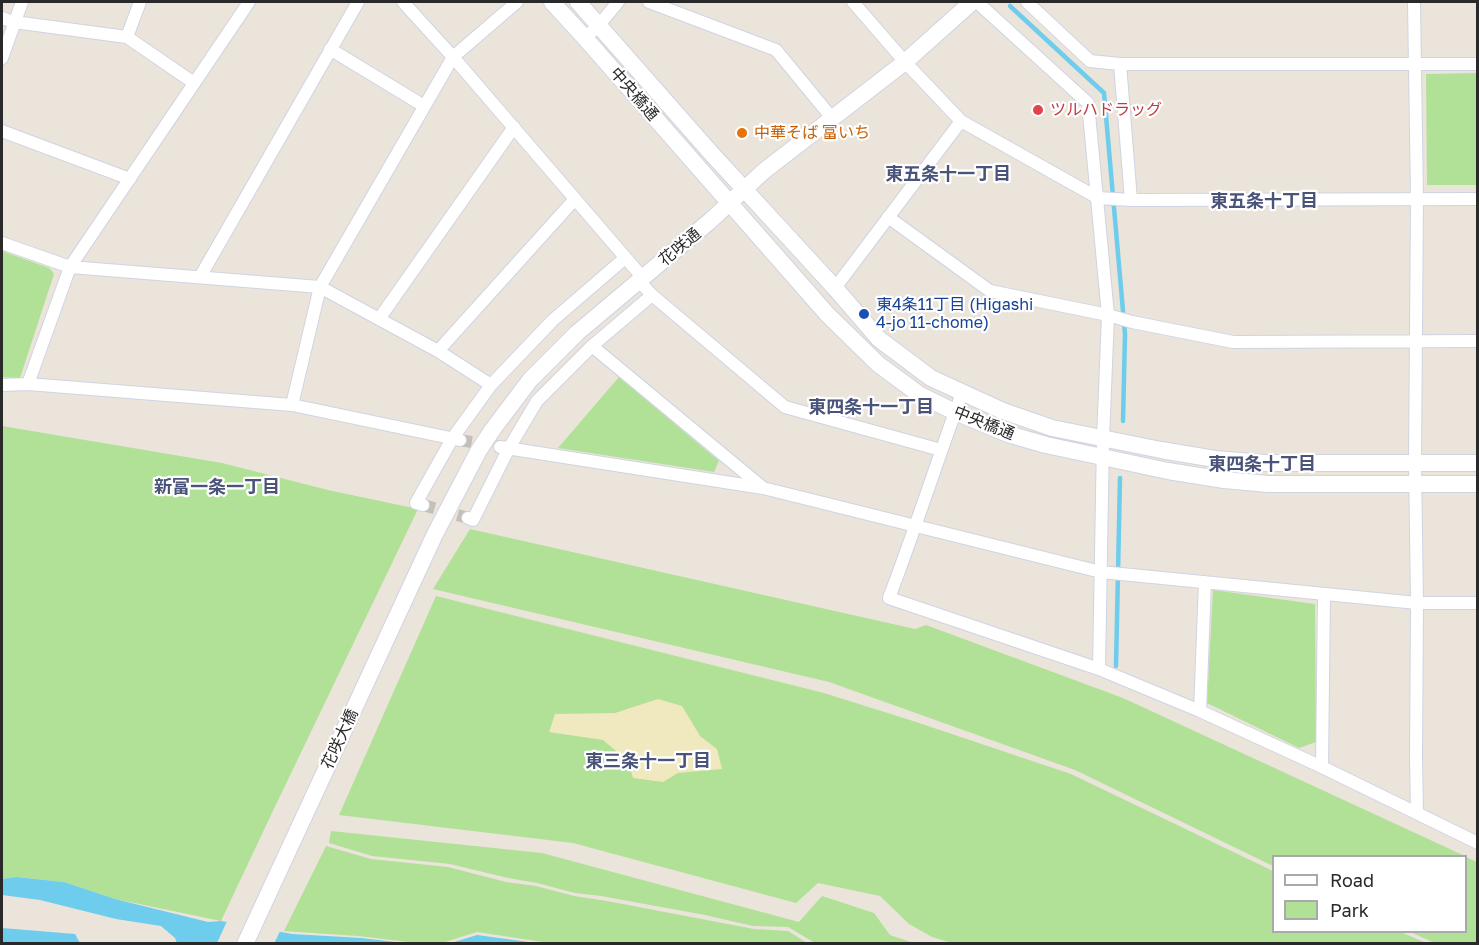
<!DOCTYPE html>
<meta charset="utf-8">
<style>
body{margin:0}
#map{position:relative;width:1479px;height:945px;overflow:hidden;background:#ebe4db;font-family:"Golos Text",sans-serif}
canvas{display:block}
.frame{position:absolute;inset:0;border:3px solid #292929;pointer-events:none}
.legend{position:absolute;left:1272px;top:855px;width:195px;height:78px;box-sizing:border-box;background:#fff;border:2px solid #a9a9a9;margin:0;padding:8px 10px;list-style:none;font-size:18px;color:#292929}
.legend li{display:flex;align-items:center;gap:12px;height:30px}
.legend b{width:30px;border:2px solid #a9a9a9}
</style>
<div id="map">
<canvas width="1479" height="945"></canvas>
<div class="frame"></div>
<ul class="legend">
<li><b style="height:8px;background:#fff"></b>Road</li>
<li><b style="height:16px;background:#b1e197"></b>Park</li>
</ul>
</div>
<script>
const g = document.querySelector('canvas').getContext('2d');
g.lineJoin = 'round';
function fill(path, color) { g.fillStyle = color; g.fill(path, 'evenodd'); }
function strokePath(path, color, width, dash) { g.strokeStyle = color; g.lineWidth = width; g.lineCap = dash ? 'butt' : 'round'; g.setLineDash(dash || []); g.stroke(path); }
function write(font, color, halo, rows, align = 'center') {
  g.font = font + ' "Golos Text","Noto Sans JP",sans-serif'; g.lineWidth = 4.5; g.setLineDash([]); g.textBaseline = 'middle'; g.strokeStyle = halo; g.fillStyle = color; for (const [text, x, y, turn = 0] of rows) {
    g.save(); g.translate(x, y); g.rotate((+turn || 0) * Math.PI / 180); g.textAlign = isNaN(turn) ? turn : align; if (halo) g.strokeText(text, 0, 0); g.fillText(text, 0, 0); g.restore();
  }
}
fill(new Path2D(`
 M1477,73V185H1427L1426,74Z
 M2,251L49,268L52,271L54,274L20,378L2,377Z
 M619,377L719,461L714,472L558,448Z
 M2,426L222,463L328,490L418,509L271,815L221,921L115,899L64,882L16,877L2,879Z
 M470,529L915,629L926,625L1123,698L1465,856H1274L1273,866L1075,770L829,682L433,589Z
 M1213,590L1315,604L1316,742L1299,748L1207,703Z
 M436,596L824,693L913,721L1071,774L1273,871L1274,932H1401L1426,943H952L932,937L909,924L880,896L818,883L796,903L573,843L339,815Z
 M331,831L542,853L799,922L822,896L874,913L890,935L914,943H815L788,927L753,926L705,915L601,896L575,893L537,883L508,878L450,864L372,856L329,843Z
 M326,846L371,859L448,867L506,882L536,886L574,896L607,901L754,929L788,931L807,943L556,944L477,932L442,943L425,944L358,936L284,931Z
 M1466,857L1477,862V943H1435L1410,932H1466Z`), '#b1e197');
fill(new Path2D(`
 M658,699L682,706L700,736L717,749L722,769L678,773L663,782L633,778L628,761L603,740L549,732L555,714L615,713Z`), '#f0e8be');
fill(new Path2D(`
 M16,877L64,882L115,899L208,922L221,921L292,934L361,938L404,943H177L175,938L161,926L116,919L40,900L2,895V879Z
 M2,928L75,934L80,943H2Z
 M477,935L536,943H451Z`), '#6eccec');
fill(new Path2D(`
 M228,919L281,929L274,944L217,943Z`), '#ebe4db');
strokePath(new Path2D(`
 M1010,6L1104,93L1125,334L1123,421
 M1116,666L1120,478`), '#6eccec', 4.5);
strokePath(new Path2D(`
 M460,440L500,447
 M423,505L468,518`), '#c4bfb7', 12, [12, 6]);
const street = new Path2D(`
 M403,2L453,57L643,278
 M649,2L776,50L832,118
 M853,2L905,62L961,121L1098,198L1131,200L1478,199
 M977,2L1088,103L1108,315L1103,439L1099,669
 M1027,2L1090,61L1120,64H1478
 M1414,2L1417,199L1415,463L1417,603L1416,757L1417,813
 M2,18L14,22L127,37L194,83
 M127,37L140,2
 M585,38L599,25L618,2
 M330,49L424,106
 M2,58L22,2
 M1120,64L1131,200
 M2,131L130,179
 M888,217L990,291L1108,315L1132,322L1233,342L1478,341
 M2,243L70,267L320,287L438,351L491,385
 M200,277L358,2
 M639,281L652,295L785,407L941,450
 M835,288L961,121
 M379,319L514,127
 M592,346L762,487
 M438,351L575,199
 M28,384L70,267L249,2
 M2,385L28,384L292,405L460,440
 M962,393C937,461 915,530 889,598L1099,669L1200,711L1322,767L1478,843
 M292,405L320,287L453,57L517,2
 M500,447L763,488L1101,572L1417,603H1478
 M423,505L416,503L452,439L491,385L553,320L625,258
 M468,518L473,520L509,448L537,401L592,346L652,295
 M1200,711L1205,582
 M1322,767L1324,594`);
const secondary = new Path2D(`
 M552,2L585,38L827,314L878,364L920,395L955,412L1008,434L1046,445L1168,471L1224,480L1268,484H1478
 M578,2L711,153L835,288L879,339L931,378L1003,411L1052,428L1161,450L1215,459L1265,463H1478
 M245,944L435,534L479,450L493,429L530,380L577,333L710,221L764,171L905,62L972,2`);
strokePath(street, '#d0d3e2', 14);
strokePath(secondary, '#d0d3e2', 18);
strokePath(street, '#fff', 12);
strokePath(secondary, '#fff', 16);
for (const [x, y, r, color] of [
 [1038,110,6,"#e0444e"],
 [742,133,6,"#e8710a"],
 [864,314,6,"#1a4fb4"]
]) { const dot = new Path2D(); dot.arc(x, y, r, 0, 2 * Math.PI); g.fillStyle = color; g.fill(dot); strokePath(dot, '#fff', 2); }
write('16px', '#292929', '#fff', [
 ["中央橋通",634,94,49],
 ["花咲通",680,247,-40],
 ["中央橋通",984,423,22],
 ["花咲大橋",340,739,-65]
]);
write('16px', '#be3a42', '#fff', [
 ["ツルハドラッグ",1050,110]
], 'left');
write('16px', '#c56008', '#fff', [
 ["中華そば 富いち",754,133]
], 'left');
write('16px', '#164399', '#fff', [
 ["東4条11丁目 (Higashi",876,305],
 ["4-jo 11-chome)",876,323]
], 'left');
write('bold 18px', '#4a5379', '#fff', [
 ["東五条十一丁目",948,174],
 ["東五条十丁目",1264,201],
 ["東四条十一丁目",871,407],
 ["東四条十丁目",1262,464],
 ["新富一条一丁目",217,487],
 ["東三条十一丁目",648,761]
]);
</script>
